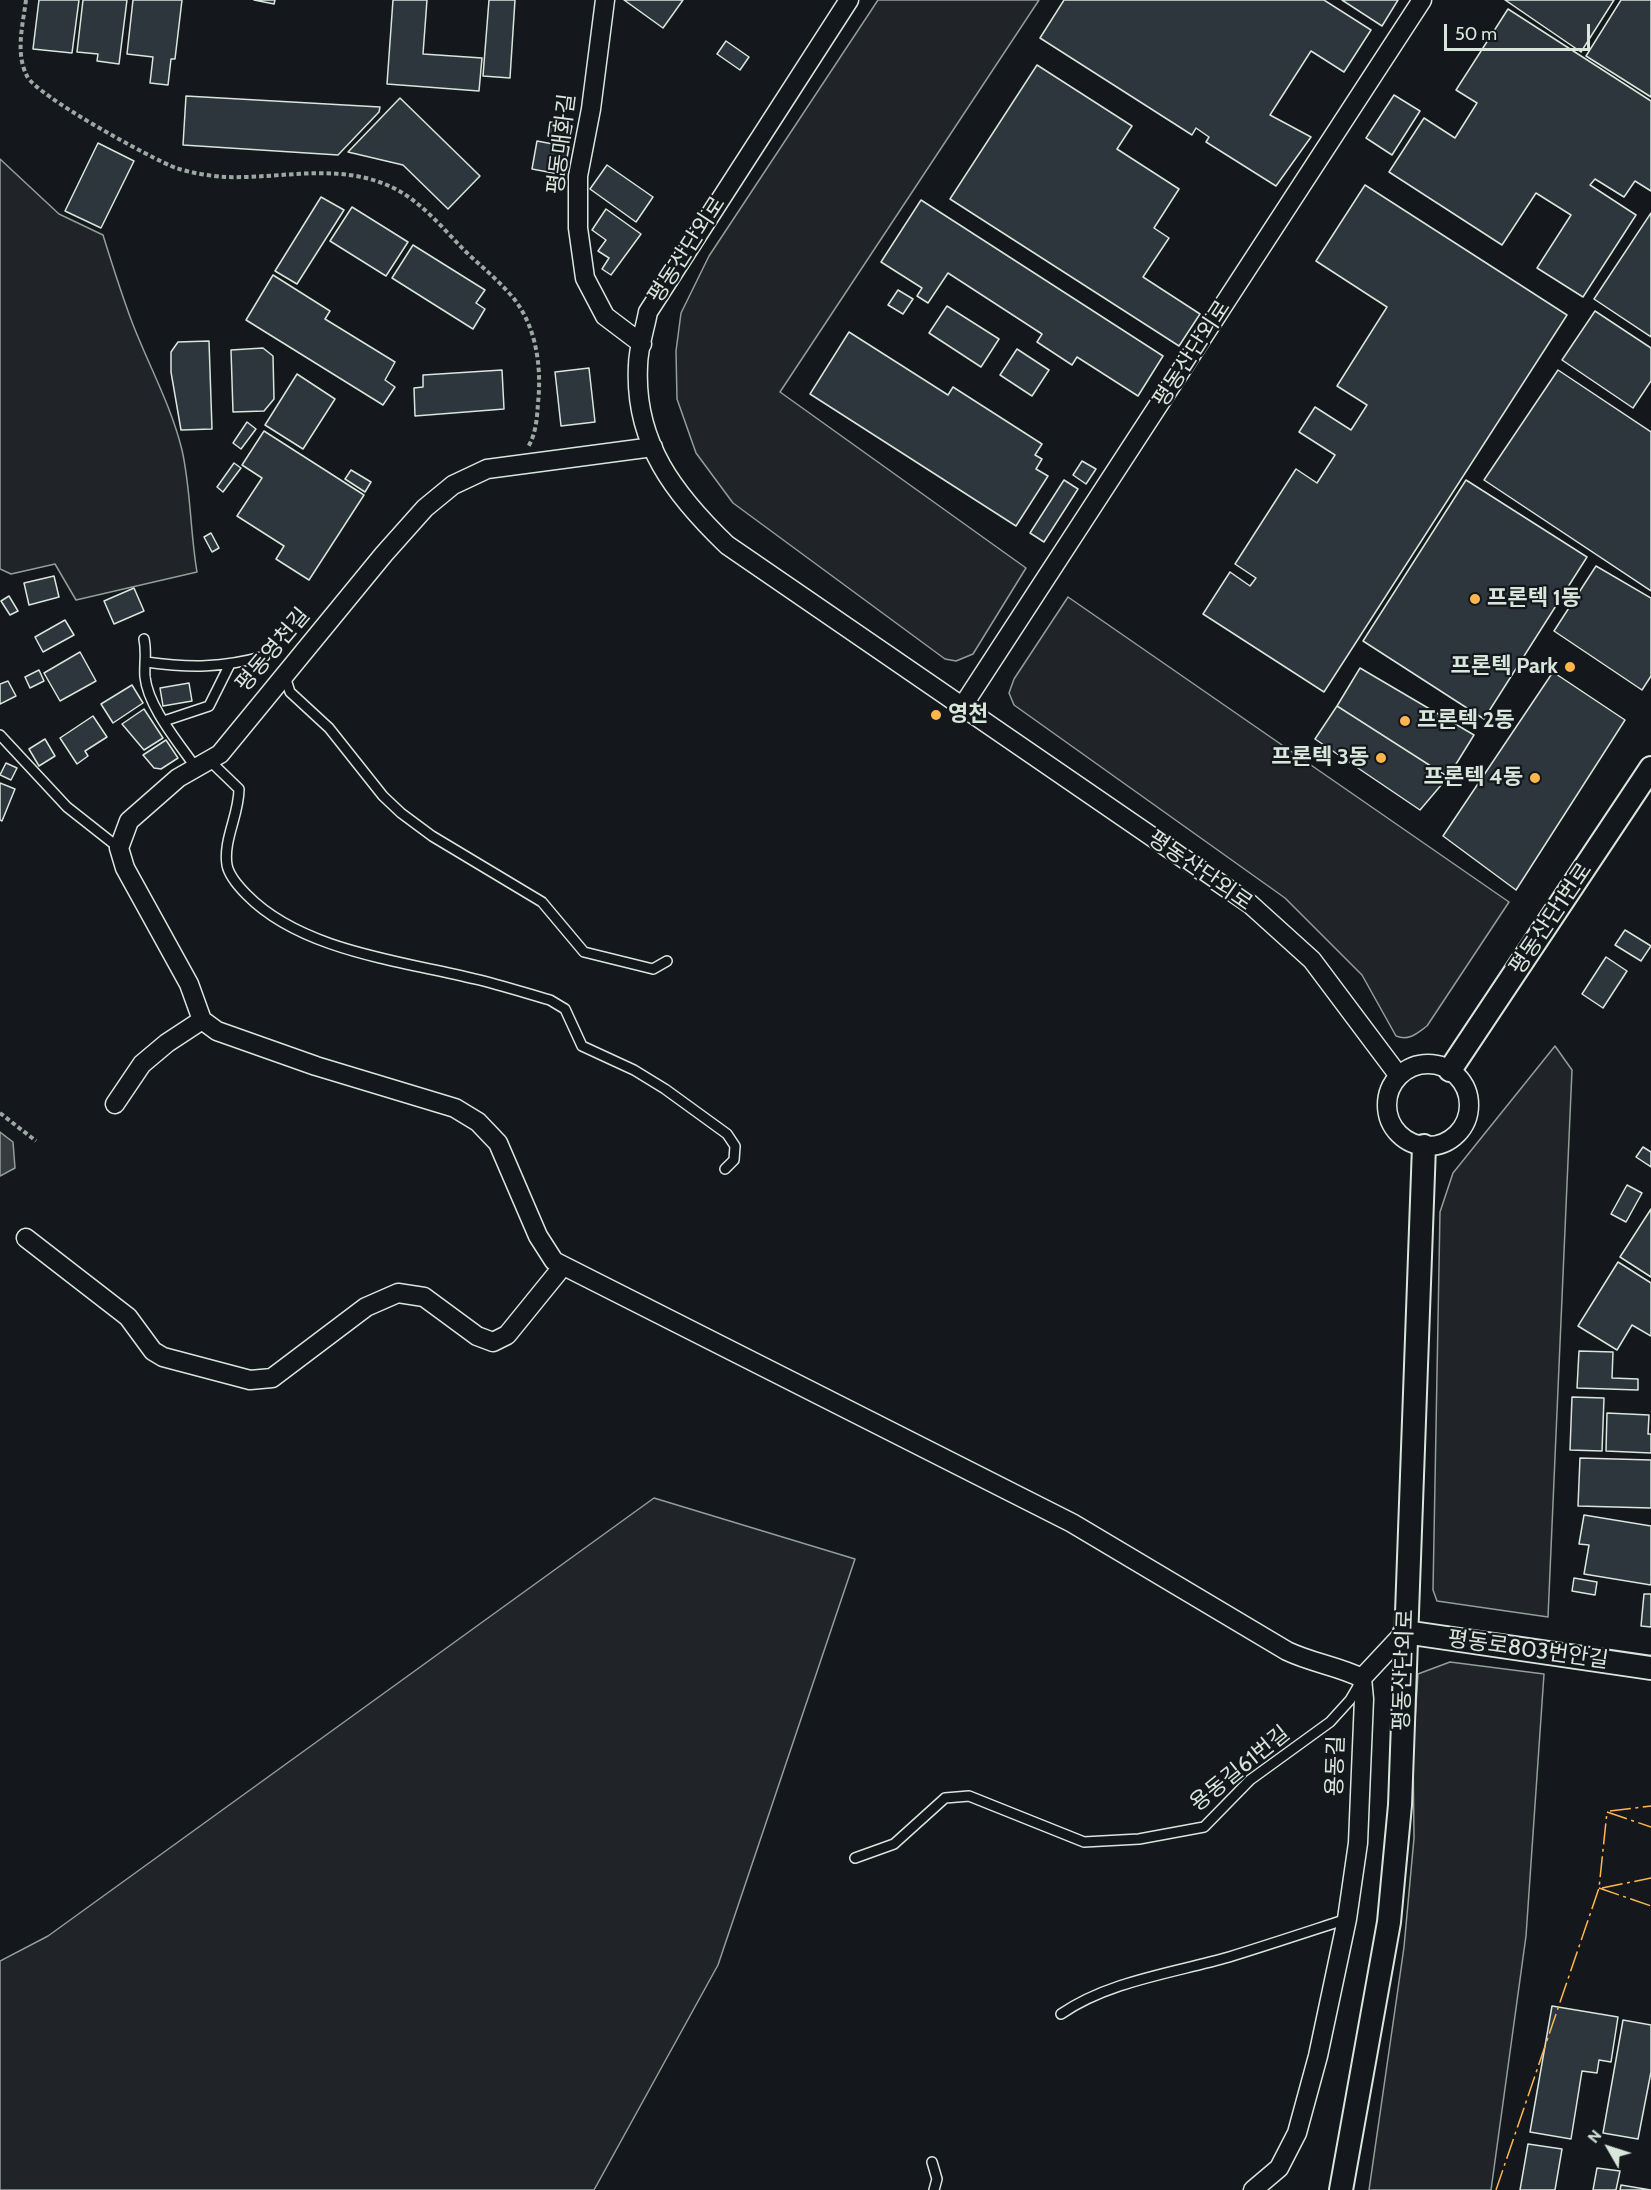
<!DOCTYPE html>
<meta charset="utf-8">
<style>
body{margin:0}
#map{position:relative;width:1651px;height:2190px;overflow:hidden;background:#14181c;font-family:Cabin,sans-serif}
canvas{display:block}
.north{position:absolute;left:1579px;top:2118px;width:60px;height:60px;-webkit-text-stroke:4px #14181c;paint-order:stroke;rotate:309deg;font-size:16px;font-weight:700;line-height:24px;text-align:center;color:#d8e6dc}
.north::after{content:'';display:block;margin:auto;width:21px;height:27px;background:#d8e6dc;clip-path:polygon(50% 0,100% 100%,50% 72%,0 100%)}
.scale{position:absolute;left:1444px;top:24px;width:146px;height:27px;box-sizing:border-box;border:3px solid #d8e6dc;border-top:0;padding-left:8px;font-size:18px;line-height:21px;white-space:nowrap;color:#d8e6dc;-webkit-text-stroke:4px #14181c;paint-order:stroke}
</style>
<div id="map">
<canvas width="1651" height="2190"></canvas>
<div class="north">N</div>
<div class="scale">50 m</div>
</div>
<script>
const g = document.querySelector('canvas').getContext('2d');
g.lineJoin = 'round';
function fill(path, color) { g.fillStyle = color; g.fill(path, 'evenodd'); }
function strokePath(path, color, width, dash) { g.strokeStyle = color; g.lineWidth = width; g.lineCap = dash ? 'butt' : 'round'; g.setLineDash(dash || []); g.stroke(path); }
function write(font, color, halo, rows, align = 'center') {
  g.font = font + ' Cabin,"Noto Sans KR",sans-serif'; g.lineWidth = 4.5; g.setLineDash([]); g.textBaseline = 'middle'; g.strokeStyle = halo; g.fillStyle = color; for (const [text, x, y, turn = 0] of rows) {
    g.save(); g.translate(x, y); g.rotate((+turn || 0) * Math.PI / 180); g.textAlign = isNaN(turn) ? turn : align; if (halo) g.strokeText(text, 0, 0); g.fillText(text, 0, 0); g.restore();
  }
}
const green = new Path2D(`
 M878,0H1039L780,392L1026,568L973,654L956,661L945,659L733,503L696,453L677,399L676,351L681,313L709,256Z
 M0,159L59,214L103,235C112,264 121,293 132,322C148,364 171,405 182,450C191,490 190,531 197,572L76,600L55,564L11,574L0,569Z
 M1068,597L1509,902L1427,1026C1416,1034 1409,1041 1396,1036L1362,975L1285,898L1014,705L1009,693L1014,679Z
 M1555,1046L1572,1070L1548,1617L1437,1601L1433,1590L1440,1212L1453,1173Z
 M654,1498L855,1559L718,1965L594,2190H0V1961L48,1936Z
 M1450,1662L1544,1674L1526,1936L1491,2190H1369L1404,1947L1414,1838L1413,1751L1418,1674Z`);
fill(green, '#202428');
strokePath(green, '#939e99', 1.5);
const water = new Path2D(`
 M0,1132L13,1142L15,1168L0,1176Z`);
fill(water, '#363b3e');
strokePath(water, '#939e99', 1.5);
const building = new Path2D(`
 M39,0H79L72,53L33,49Z
 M83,0H127L119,64L97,61L98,54L77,52Z
 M133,0H182L175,59H171L168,85L150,83L153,57L127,54Z
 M254,0H275L274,4Z
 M393,0H427L423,54L482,58L479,91L387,84Z
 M489,0H515L510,78L483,76Z
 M624,0H683L663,28Z
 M1064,0H1324L1371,30L1344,72L1311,51L1270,115L1311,137L1276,186L1206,142L1209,137L1196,128L1192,135L1040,38Z
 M1342,0H1398L1382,26Z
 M1505,0H1614L1581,52Z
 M1621,0H1651V97L1586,56Z
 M1508,9L1651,101V191L1635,181L1624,197L1595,179L1590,185L1636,215L1583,297L1537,268L1571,215L1536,193L1502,245L1389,172L1424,118L1455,138L1477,103L1456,90Z
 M726,41L749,57L740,70L717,54Z
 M1037,65L1132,126L1117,149L1179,189L1154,228L1169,238L1143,277L1200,314L1179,346L950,199Z
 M1394,95L1420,111L1392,155L1366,138Z
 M186,96L380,107L379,112L338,155L183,145Z
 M400,98L480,176L448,209L403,165L348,152Z
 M550,122L572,126L569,140L548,136Z
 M537,141L569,147L564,175L532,169Z
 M98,143L134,161L101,228L65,211Z
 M607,165L653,197L636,222L590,189Z
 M1365,185L1567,315L1324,692L1203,614L1230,572L1250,586L1256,578L1235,564L1296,469L1317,483L1335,455L1299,432L1315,407L1351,430L1367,405L1337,386L1387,307L1316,261Z
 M321,197L344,210L297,284L275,271Z
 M921,200L1163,356L1138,396L1077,357L1072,365L1037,342L1042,334L948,273L928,303L917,296L922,288L881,262Z
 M352,207L408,242L386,276L330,241Z
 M606,209L641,234L611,275L602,269L609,258L598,251L606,240L592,230Z
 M1651,213V337L1594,299Z
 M413,245L485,290L476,303L485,309L473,329L392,278Z
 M273,275L330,311L325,319L395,362L385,380L395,387L383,405L246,320Z
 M898,290L913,299L903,314L888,305Z
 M947,306L999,339L981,367L929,333Z
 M1595,311L1651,348V381L1633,408L1562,360Z
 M849,332L948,395L953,387L1042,444L1035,455L1042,459L1036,469L1048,476L1016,526L810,394Z
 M209,341L212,429L181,430L171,372V352L178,342Z
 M263,348L273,356L274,399L264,411L233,412L231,350Z
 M1017,349L1049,370L1032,396L1000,375Z
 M589,368L595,422L561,426L555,372Z
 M502,370L504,409L415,416L414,388L423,387V375Z
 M1558,370L1651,432V591L1484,480Z
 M297,374L335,399L303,449L265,425Z
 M247,422L256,429L241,449L233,443Z
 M264,431L364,495L309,580L276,559L284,546L237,516L262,478L242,465Z
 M1082,461L1096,469L1086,484L1073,475Z
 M234,463L241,468L223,492L217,487Z
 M351,470L371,482L365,492L345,479Z
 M1064,480L1078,489L1044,542L1030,533Z
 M1466,480L1587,557L1484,719L1363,641Z
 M211,533L219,548L212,552L204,537Z
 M1596,566L1651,598V676L1642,690L1554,631Z
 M54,576L59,597L29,605L24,583Z
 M134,588L144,611L114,624L104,601Z
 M9,596L18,611L10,615L1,601Z
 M65,620L74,635L43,652L35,637Z
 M80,652L96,681L60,701L44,673Z
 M1360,668L1474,735L1448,777L1337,706Z
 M39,670L44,681L30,688L25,677Z
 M1553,672L1625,720L1516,890L1443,836Z
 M8,681L16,696L0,704V684Z
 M189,683L192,701L163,706L160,688Z
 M132,685L143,703L113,723L101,704Z
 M1337,706L1448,777L1420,810L1315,739Z
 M144,709L163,738L144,750L122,724Z
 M93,716L107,737L85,751L88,756L77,764L60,738Z
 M45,739L55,756L39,766L29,749Z
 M166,740L178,758L161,769L154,768L143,755Z
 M6,763L17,768L11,780L0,775Z
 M0,783L15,789L2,821L0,820Z
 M1625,930L1651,946L1641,961L1615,945Z
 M1606,957L1627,971L1603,1008L1582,994Z
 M1643,1147L1651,1152V1167L1636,1157Z
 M1627,1185L1642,1193L1626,1222L1611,1214Z
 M1651,1209V1277L1620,1257Z
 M1618,1262L1651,1283V1336L1632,1325L1617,1350L1578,1326Z
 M1579,1351L1613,1352L1612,1378L1638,1379V1390L1577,1388Z
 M1572,1397L1604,1398L1602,1451L1570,1450Z
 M1607,1413L1649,1415L1648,1434H1651V1453L1606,1451Z
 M1580,1458L1651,1460V1508L1578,1506Z
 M1584,1515L1651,1526V1585L1584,1574L1589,1545L1579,1544Z
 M1574,1578L1597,1582L1595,1595L1572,1591Z
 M1644,1594H1651V1627L1641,1626Z
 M1552,2006L1618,2017L1611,2062L1599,2060L1597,2073L1582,2071L1571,2139L1530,2132Z
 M1623,2020L1651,2025V2072L1638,2139L1603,2133Z
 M1528,2144L1562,2149L1555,2190H1520Z
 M1597,2168L1620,2171L1616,2190H1593Z
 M1621,2185L1651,2190H1620Z`);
fill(building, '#2c363c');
strokePath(building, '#d8e6dc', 1.5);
const service = new Path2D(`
 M144,639C147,653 144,664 145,677C148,707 179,743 196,768
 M146,662C190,668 222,668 265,656
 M285,676L290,692L329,728L383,796L401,813L432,836L542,902L584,952L653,969L667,961
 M164,721L209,706L229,666
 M0,735L67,807L119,848
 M209,760L239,789C239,815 223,840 227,865C229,876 240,888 247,895C302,951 402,961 475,979C501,985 525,993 550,1000L565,1009L582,1046L634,1070L665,1089L727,1134L735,1146L734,1160L725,1169
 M855,1858L894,1844L945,1798L969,1796L1084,1842L1139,1839L1204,1827L1250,1780L1330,1722L1350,1700L1360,1683
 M1061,2014C1109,1981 1173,1973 1229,1957C1268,1945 1307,1932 1347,1919
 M932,2162L937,2179L934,2190`);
const minor = new Path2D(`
 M605,0L591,109L578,176V228L585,278L605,316L642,344
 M849,0L648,312C645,329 638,348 638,366C634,443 675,495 727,545L1250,904L1312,960L1399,1076
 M962,707L1422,0
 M202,1020L217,1031L316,1066L455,1108L478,1122L498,1143L538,1236L554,1261L1072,1523L1287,1651C1312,1663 1338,1666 1362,1678
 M202,1020L189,984L125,868L119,848L129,821L178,778L220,754L384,554L425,508L453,485L487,469L653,447
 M1387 1105a41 41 0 1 1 82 0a41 41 0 1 1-82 0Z
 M115,1104L142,1064L167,1043L202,1020
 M26,1238L128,1317L153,1351L163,1357L250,1380L272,1378L366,1307L398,1293L424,1297L477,1336L493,1342L507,1335L563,1266
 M1253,2190L1279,2168L1297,2133L1318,2056L1347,1919L1358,1843L1364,1699L1362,1678L1405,1632`);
const tertiary = new Path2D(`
 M1450,1070L1651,768
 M1405,1632L1651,1668
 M1341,2190L1389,1922L1400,1805L1424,1146`);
strokePath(service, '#d8e6dc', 12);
strokePath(minor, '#d8e6dc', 21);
strokePath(tertiary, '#d8e6dc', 26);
strokePath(new Path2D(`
 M26,0C23,24 15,53 27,76C35,95 152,159 176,168C191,173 210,176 225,177C278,179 336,163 387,185C417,197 441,226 463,249C478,264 495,277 509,293C536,322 542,366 538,403C537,418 536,434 528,447
 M0,1113L36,1141`), '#9da8a2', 4, [4.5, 3]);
strokePath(service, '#14181c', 9);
strokePath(minor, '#14181c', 18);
strokePath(tertiary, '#14181c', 22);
strokePath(new Path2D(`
 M1610,1811L1651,1806
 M1607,1812L1651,1827
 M1599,1888L1651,1906
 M1602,1888L1651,1878
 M1496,2190L1599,1888L1607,1812`), '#ffb74d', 1.5, [21, 4.5, 3, 4.5]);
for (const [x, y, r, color] of [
 [1475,599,6,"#ffb74d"],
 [1570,667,6,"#ffb74d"],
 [936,715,6,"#ffb74d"],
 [1405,721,6,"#ffb74d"],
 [1381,758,6,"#ffb74d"],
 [1535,778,6,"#ffb74d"]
]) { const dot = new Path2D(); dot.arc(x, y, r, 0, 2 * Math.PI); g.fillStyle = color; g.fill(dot); strokePath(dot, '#14181c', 2); }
write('22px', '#d8e6dc', '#14181c', [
 ["평동매화길",562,144,-83],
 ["평동산단외로",687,250,-57],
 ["평동산단외로",1192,354,-57],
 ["평동영천길",273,650,-50],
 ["평동산단외로",1200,871,35],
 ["평동산단1번로",1551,919,-56],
 ["평동로803번안길",1528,1650,8],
 ["평동산단외로",1404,1670,-88],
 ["용동길",1336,1766,-88],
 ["용동길61번길",1240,1769,-39]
]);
write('bold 22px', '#d8e6dc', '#14181c', [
 ["프론텍 1동",1487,599],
 ["프론텍 Park",1558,667,"right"],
 ["영천",948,715],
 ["프론텍 2동",1417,721],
 ["프론텍 3동",1369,758,"right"],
 ["프론텍 4동",1523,778,"right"]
], 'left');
</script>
